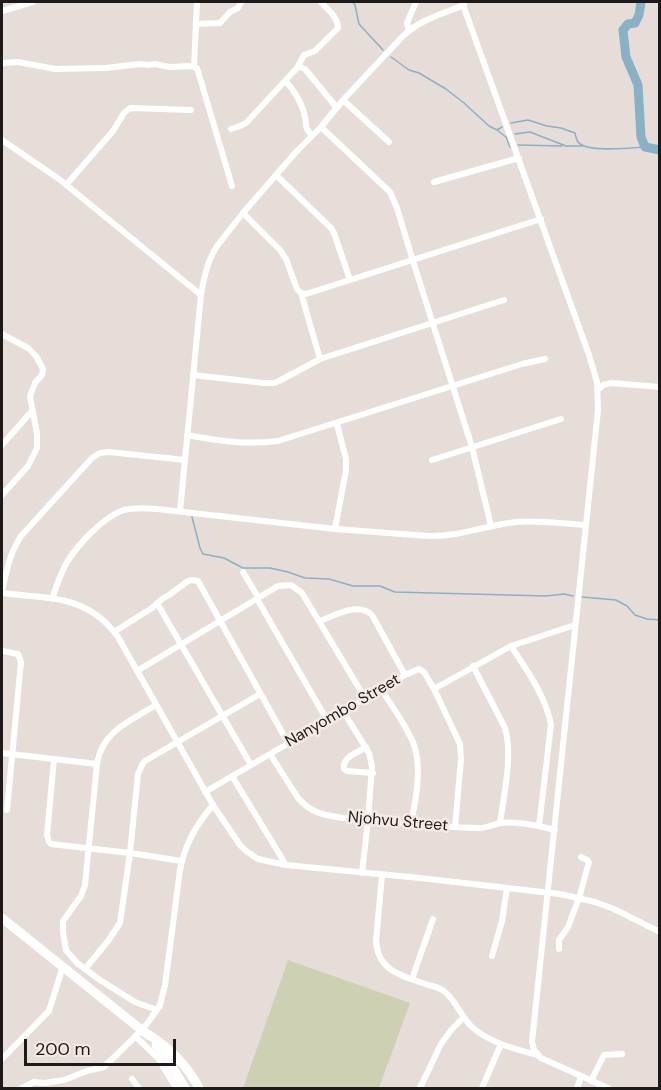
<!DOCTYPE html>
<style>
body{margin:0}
#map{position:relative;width:661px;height:1090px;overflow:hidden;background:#e7ddd8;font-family:"DM Sans",sans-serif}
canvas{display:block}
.frame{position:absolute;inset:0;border:3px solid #1e1a19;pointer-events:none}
.scale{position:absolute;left:24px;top:1039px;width:152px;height:27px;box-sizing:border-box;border:3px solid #1e1a19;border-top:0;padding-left:8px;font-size:18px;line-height:21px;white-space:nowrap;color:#1e1a19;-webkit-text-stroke:4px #f5eae5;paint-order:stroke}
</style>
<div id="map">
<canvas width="661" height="1090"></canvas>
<div class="frame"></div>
<div class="scale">200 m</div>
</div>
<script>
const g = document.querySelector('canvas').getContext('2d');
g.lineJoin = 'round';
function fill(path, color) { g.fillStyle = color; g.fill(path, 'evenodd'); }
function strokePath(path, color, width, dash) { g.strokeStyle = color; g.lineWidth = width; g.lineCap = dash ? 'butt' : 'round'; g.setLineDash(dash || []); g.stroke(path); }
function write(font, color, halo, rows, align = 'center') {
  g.font = font + ' "DM Sans",sans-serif'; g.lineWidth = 5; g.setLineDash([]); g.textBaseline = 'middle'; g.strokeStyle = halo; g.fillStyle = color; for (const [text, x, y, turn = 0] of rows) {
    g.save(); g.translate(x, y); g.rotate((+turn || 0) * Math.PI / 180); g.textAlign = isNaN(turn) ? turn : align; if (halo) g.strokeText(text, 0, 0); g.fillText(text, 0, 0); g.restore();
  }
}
fill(new Path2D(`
 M288,960L410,1003L379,1088H243Z`), '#ced0b3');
strokePath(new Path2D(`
 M353,2L355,5L359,24L383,50
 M391,57L409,70L419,73L446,89L464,103L489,126L497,130L502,127
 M511,123L528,120L547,126L561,128L575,133C575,134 577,141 578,142C586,153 632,148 645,147
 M498,131L506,137L510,147
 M515,134L530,132L566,146H583
 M518,145L562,146
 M192,517L200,548L203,554L224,558L243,568H270L288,572L305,578L329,579L353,586H380L395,592L546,596L564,594L573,596
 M582,597L616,600L627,606L635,615L647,619L660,620`), '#89b1c5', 1.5);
strokePath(new Path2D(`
 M641,2L639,15L635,23L628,24L623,30L626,57L638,85L641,137L645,147L660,150`), '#89b1c5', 9);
strokePath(new Path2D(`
 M462,2L589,355L597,382L598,410L532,1042L534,1050L541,1058L608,1088
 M2,11L33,2
 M196,24L220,23L230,12L238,8L241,2
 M409,31L407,23L416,2
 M2,63L18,62L55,69L106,68L139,64L148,65L155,64L169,67L191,66L197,68L232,186
 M194,67L197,2
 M297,68L304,55L315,51L338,28C338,17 327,9 321,2
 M285,81C294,89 303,106 305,117C307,127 304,128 312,135
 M343,100L389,142
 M321,127L390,192L397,208L413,261L472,447L491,526
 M231,129L240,126L246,123L297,68L300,67L305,69L337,108
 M2,140L59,179L201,295
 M276,175L331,228L334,233L350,280
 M434,182L519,158
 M66,185L113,131L124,113L130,108L191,110
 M243,213L280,250L286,259L297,289L301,293L306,294L541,219
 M301,293L320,359
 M2,334L28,348L36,356L43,369L42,375L35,383L30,396L37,434V448L28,466L2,495
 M193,375L264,383H274L279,381L320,359L504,300
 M598,390L603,385L611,383L660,387
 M187,435C218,441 247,445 278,441L522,364L545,359
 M2,445L32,411
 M432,460L561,419
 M180,511L201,295C204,277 207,262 217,246L243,213L296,152L321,127L343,100L402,37C419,20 442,14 464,5
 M335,529L346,470V459L337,424
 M243,572L258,597
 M2,593C49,599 87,594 118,637L213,805L240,845L246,851L258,859L286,865L420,878L560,894L595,902L614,909L660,932
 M2,593C6,572 9,555 21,536L92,458L100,453L109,452L185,460
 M52,599C56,587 60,575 66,564C77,545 103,517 124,510C135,507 146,508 157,509L335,529L429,536C459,537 487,525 516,522C539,520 563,524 586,525
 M257,599L327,720
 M157,603L251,765
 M319,621C335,616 358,601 372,615L405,675
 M114,632L152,608L162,599L169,595L188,581L192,580L198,581L288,743
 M511,646C527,670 546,697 551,725L539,826
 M2,651L18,654L21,662L7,810
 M473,666L505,728C513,755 504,795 500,823
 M137,671L278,586L291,585L302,593L365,698
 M381,689C391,705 408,728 414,745C422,768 416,800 411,823
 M434,689L511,646L575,625
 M156,705C130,721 102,731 97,764L85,885L81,896L63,921V932L66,950L77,963L100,980L135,1002L157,1010
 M343,711L369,753L372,766L368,820L362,873
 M366,747C357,753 342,757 344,769L347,771L373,773
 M2,753L97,764
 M270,754L298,798C312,814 324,815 343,818C388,821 433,827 478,828C486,828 492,825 500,823C518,821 538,826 555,830
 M54,759L47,835L49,842L51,844L130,853L182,861
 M232,776L286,865
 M205,792L405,675L419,669L424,672L434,689L460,744L461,759L455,827
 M382,875L376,941C378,972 403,976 428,985C434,986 440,988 445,992C455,1000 461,1015 470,1025C487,1042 514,1049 537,1055
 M559,949V940L568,927L579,898L589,862L587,860L581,857
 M492,956L502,921L507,888
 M85,969L108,941L120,923L130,853L138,774L142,765L145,761L260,694
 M412,979L433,919
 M135,1036L158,1058L176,1088
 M2,1059L49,1011L63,966
 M132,1079L139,1088
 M591,1081L604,1055L622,1054
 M22,1088L34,1082L44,1083L64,1080L87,1071L104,1067L142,1030L152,1017L160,1005L165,985L180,870C185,844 196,825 213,805
 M420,1088L441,1044L452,1029L464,1017
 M482,1088L501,1044
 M577,1088L581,1076`), '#fff', 6);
strokePath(new Path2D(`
 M2,918L144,1032C168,1046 187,1065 199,1088
 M156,1045L167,1058L185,1088`), '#fff', 9);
write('16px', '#1e1a19', '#f5eae5', [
 ["Nanyombo Street",343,711,-30],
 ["Njohvu Street",398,822,5]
]);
</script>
